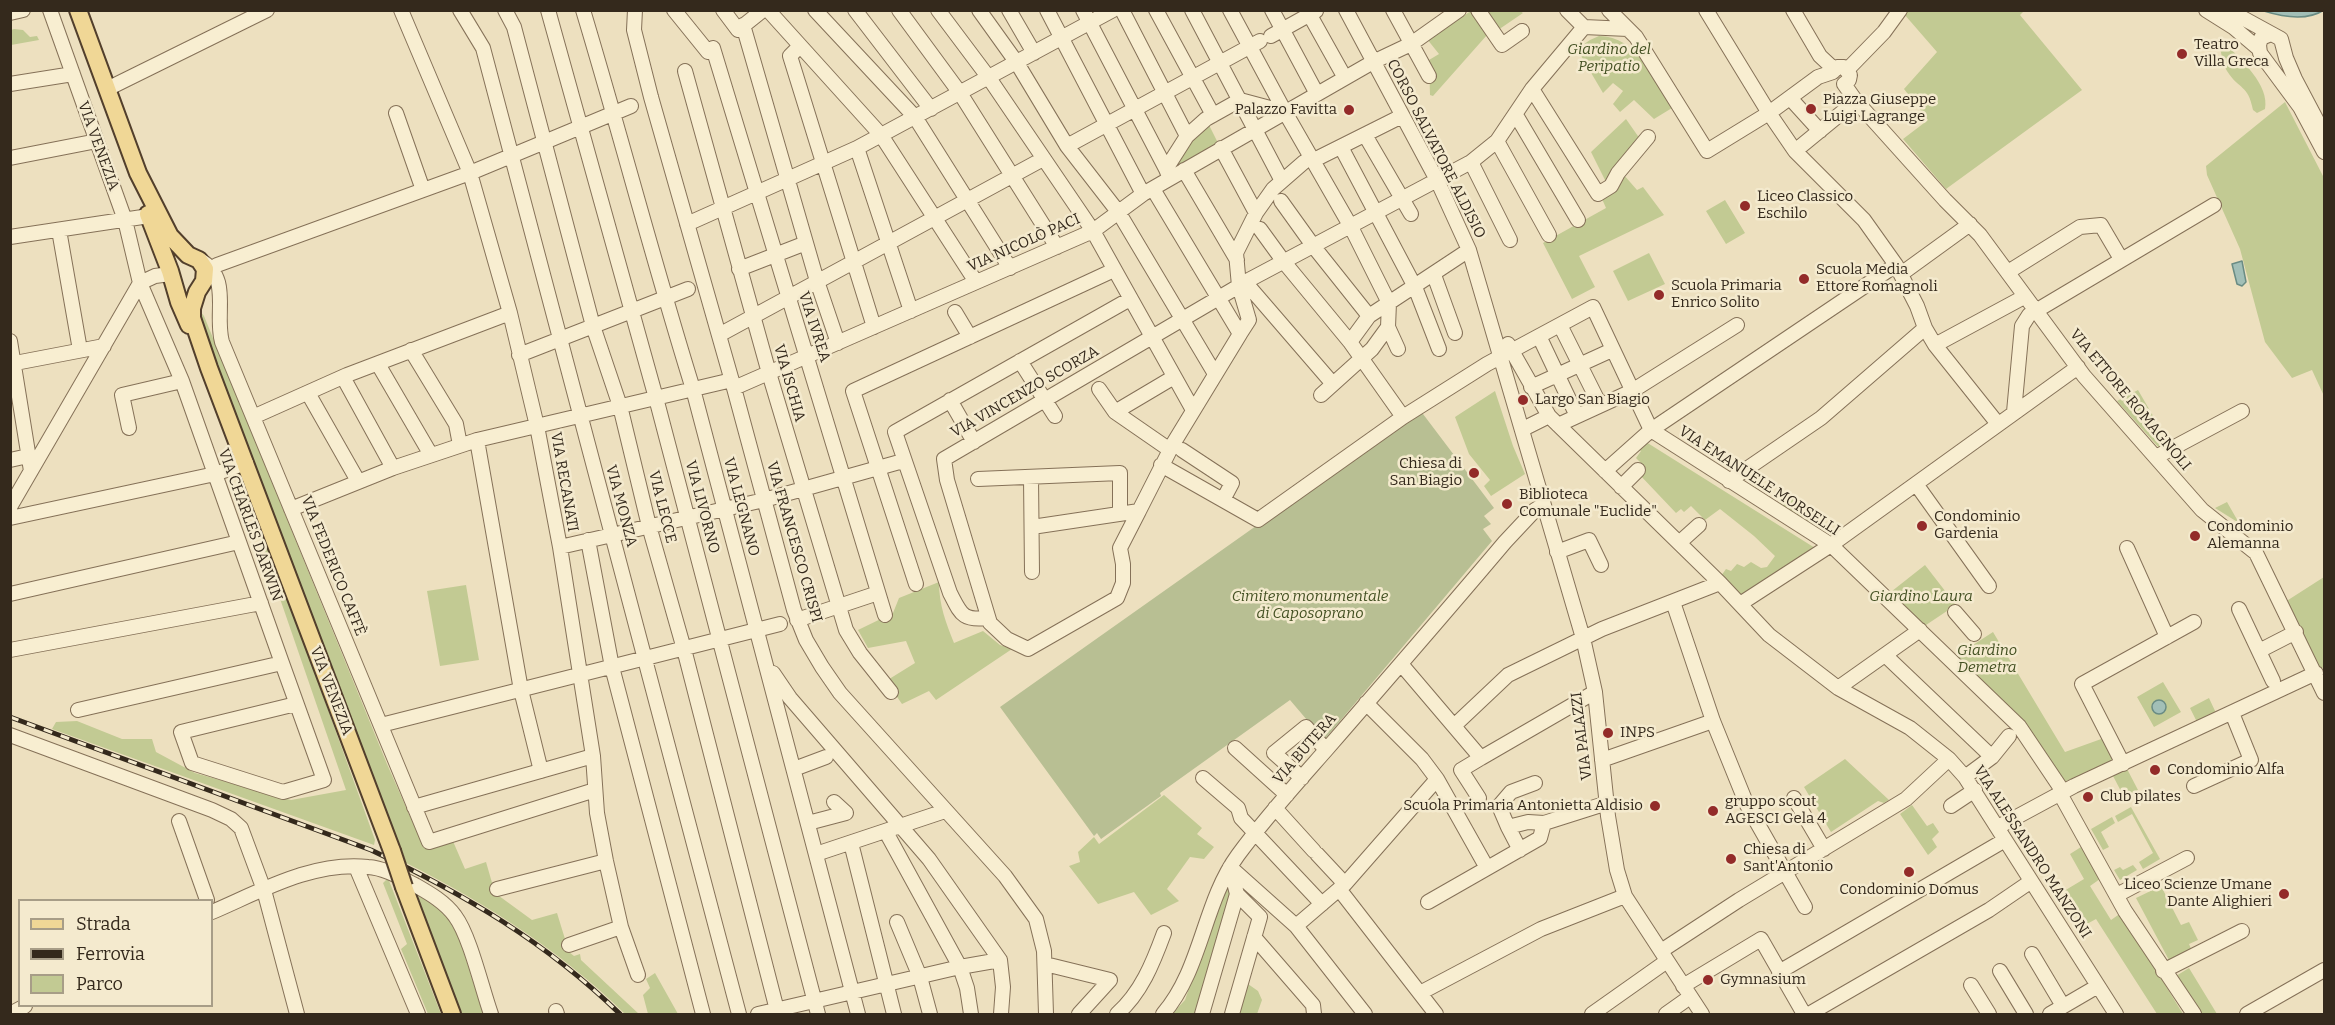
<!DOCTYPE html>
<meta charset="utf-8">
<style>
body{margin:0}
#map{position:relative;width:2335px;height:1025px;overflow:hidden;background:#ede0bf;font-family:Bitter,serif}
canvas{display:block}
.frame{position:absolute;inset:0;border:12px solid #34291c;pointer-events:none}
.legend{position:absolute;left:18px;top:899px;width:195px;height:108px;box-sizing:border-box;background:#f4eace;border:2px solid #a79d87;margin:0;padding:8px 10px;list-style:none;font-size:18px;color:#34291c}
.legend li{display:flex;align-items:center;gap:12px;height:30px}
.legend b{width:30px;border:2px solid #a79d87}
</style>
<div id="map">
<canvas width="2335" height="1025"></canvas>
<div class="frame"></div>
<ul class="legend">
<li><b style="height:8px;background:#f0d796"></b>Strada</li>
<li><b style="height:8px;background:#34291c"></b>Ferrovia</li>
<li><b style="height:16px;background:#c2ca93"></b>Parco</li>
</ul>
</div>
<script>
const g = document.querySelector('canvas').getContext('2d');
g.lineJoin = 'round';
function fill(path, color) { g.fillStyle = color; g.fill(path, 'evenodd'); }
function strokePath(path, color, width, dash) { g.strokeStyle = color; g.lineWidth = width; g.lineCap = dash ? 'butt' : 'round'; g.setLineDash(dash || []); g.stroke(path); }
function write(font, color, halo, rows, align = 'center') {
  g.font = font + ' Bitter,serif'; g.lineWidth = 5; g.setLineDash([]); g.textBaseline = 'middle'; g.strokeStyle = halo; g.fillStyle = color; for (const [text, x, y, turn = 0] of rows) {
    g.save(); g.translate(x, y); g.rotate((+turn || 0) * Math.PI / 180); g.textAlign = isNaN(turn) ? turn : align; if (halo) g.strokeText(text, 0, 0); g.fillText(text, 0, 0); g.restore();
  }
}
fill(new Path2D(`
 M1471,11L1487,35L1433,96L1430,95L1429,60L1439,54L1427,39Z
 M1485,11H1520L1523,13L1498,30Z
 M1907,11H2024L2020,15L2082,90L1946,189L1903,139L1928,120L1904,89L1937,52L1904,14Z
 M14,29L23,30L30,37L37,36L39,40L11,45V30Z
 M1599,36C1637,36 1654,80 1672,108L1654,119L1634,100L1620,112L1613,104L1623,91L1613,83L1603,93L1577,49L1590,40Z
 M2225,43C2240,59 2270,85 2265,109L2257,113L2253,110C2248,84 2239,90 2227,71C2223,65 2222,56 2220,48Z
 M2285,102L2324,178V396L2312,370L2292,378L2265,342L2240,249L2207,175L2206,166Z
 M1626,119L1640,139L1617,167L1637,190L1643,187L1664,215L1579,256L1595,287L1572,299L1543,243L1606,208L1599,192L1608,186L1591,152Z
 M1208,123L1218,143L1172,171L1192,139Z
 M1725,200L1745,233L1726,244L1706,211Z
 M1649,253L1665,284L1628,301L1613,271Z
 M196,306L204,316L387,764L424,848L452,839L465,869L486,862L495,893L532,920L557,913L569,952L574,956L580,954L581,960L639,1014H625C562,952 486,903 406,863L195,312Z
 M2138,390L2170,445L2161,450L2117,401Z
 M1495,391L1513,446L1525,474L1491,496L1484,486L1490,480L1469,454L1455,417Z
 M1646,442L1815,548L1740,597L1721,576L1726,569L1731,571L1737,564L1744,567L1751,562L1761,568L1767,567L1775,556L1754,536L1720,509L1705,520L1691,506L1684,512L1681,509L1676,513L1638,473L1641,463L1636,458L1641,451L1638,449Z
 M237,474L242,475L247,485L375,840L374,845L52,729L56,722L77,721L122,739H152L156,752L195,773L291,800L346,790Z
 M1795,495L1825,532L1778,503Z
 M2227,502L2239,523L2215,508Z
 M1925,565L1956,605L1920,629L1887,595Z
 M2324,577V667L2319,670L2285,602Z
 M939,582C939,605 946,623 954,643L983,631L1000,645L1012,649L936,700L929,691L902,704L886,681L915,663L906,641L868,648L858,630L893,613L899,598Z
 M466,585L479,660L440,666L427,591Z
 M1993,632L2065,752L2104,738L2117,760L2064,782L2015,713L2009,712L1956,656Z
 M2163,682L2181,712L2154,727L2137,697Z
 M2209,698L2216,713L2197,722L2190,708Z
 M1845,759L1889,800L1884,803L1878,801L1831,832L1804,787Z
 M2126,767L2138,790L2124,797L2112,774Z
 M1164,795L1202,828L1197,834L1214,847L1204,859L1190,857L1167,889L1179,901L1151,915L1134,892L1098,904L1069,866L1080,862L1078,852L1094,837L1099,844Z
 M1912,805L1927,826L1933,823L1939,832L1932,839L1937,847L1928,855L1900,814Z
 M2131,807L2160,859L2143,869L2139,862L2153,853L2132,814L2118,822L2115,816Z
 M2112,817L2115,823L2101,832L2109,847L2103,850L2091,829Z
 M2081,847L2100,879L2090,886L2111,920L2121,913L2183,1014H2157L2096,919L2085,925L2064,891L2084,879L2070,854Z
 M2133,865L2137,870L2120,880L2114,870L2120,867L2123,870Z
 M388,878L441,1014H428L401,949L407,944L383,883Z
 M2161,886L2181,925L2189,922L2198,940L2189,944L2192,951L2170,962L2136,898Z
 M1228,890L1232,894L1196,1014H1172L1185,1000L1223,891Z
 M416,891L440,906L457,930L483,1014H461Z
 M2189,968L2217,1014H2200L2176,976Z
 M655,973L678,1014H648L643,995L650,988L646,979Z
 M1248,984L1258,991L1262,1000L1257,1014H1239Z`), '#c2ca93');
fill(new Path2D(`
 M1420,410L1494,508L1484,516L1491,524L1483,529L1492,541L1324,740L1290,700L1160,793L1161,796L1101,839L1097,833L1094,836L1000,707Z`), '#b8bf93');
const water = new Path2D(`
 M2324,10C2307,21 2283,17 2264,11Z
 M2242,261L2246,282L2242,286L2237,284L2232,264Z
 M2152 707a7 7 0 1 1 14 0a7 7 0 1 1-14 0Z`);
fill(water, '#a2bfb7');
strokePath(water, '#6a8c84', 1.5);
const minor = new Path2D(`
 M50,10L125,220L140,283L182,381L282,663L324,780L283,792L192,763L181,732L296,704
 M401,10L470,173L510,313L537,426L560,547L593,756L597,813L606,861L621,927L638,975
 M460,10L483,48L739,1014
 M505,10L514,27L593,326L620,406L649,526L684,649L778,1014
 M548,10L656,398L818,1014
 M583,10C621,136 654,264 693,389L858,1014
 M635,10L634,30L651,97L734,388L794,610L806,640L822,667L840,693L1005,876L1036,919L1044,951L1046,1014
 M674,10L708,52L713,48L885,615
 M723,10L738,30L763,10
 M768,10L881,135L976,282
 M815,10L915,117L1010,268
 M855,10L931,109
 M899,10L960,93L1057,247
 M938,10L989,78L1093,231L1193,410
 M979,10L1017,63L1067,146L1119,213L1215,374
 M1009,10L1034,53
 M1047,10L1143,194
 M1083,10L1166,169
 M1122,10L1187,136
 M1156,10L1213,115
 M1192,10L1282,181
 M1230,10L1285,112L1351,227L1389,303L1388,327L1398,349
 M1272,10L1317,94
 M1307,10L1345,78
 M1346,10L1438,182L1469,250L1583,638L1595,692L1608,816L1617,870L1625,896L1702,1014
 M1393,10L1429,76
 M1478,10L1502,45L1522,31
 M1567,10L1584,27
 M1609,10L1636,37L1707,151L1769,113L1818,77L1833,72L1837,67H1844L1850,75L1849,80L1844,84
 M1706,10L1769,113L1795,151L1864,220L1896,265L1917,306L1925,328L1935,345L1998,424
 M1793,10L1820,56L1835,70
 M2206,10L2233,27L2259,49
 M2228,10L2281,39L2286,58L2295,79L2324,134
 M10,13L23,10
 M743,25L817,281L838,343
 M1584,27L1628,29
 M2271,34L2261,38L2259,45L2260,53L2300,107L2324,152
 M1271,36L1316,11
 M800,46L790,56L874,327
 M1848,69L1884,32L1900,10
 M685,71L769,373L846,630L860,653L891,692
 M10,84L73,74
 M1844,84L1856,101L1945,200L1980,235L2084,376L2202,510L2256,553L2324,693
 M107,89L267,10
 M1532,89L1598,194L1611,186L1618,173L1648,137
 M1790,98L1820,131
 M396,113L423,190
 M1516,115L1578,220
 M1365,135L1411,214
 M1497,141L1549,235
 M1067,146L1260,41
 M1341,147L1415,287L1439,349
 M857,148L911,311
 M1221,148L1256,213
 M1795,151L1856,101
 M10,158L97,141
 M1314,160L1402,116
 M1471,162L1510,240
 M1184,170L1237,260
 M1168,174L1166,169L1187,136L1206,119L1240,100L1285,112
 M1153,189L1240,334L1249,320L1239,286L1236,253L1256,213L1273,189L1304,162
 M1281,201L1314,247L1369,316
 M687,224L857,148L1113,10
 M1260,229L1284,262L1350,342L1403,417
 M59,230L80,350
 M10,237L149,216
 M200,260C232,278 214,313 222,342L429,842L595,790
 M739,269L806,243
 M2008,272L2080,227L2101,225L2121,259
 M207,274L217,265L470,173L631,106
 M1901,274L1970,224
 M1434,275L1455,333
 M140,283L155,276L170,274
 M955,312L970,337
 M1560,325L1600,405
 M719,335L1043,159
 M1539,336L1577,416
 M10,341L31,471
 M1350,342L1369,316L1469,250
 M1508,344L1549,416L1720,583L1769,635L1838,688L1910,728L1949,759L1965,777L2116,1014
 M1935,345L2024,297
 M411,350L456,424L460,445
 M519,355L688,289
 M1020,361L1055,416
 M10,364L104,346
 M378,364L431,455
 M343,377L393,468
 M1333,384L1245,282L1471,162L1497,141L1532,89L1584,27
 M1531,387L1612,350
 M734,388L1093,231L1143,194L1373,62L1411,44L1459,10
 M1099,389L1115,412L1170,450
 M308,393L358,481
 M1321,395L1372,349L1388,327
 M950,400L974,442
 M1115,412L1174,377
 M2014,412L2022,326L2029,315L2214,205
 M253,417L347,375L510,313
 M1558,425L1632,391L1737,325
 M129,428L122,395L182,381
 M1523,429L1549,416
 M477,440L521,690L541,771
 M1182,450L1232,483L1223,500
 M2156,457L2242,411
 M10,460L28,456
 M1161,465L1258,520L1403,417L1487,364L1593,307L1651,430L1831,545L2019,726L2060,787L2063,799L2125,911L2194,1014
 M1605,471L1651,430L1896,265
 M1031,478L1032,572
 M978,479L1120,473V514
 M1729,481L1821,418L1925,328
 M1916,484L1989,586
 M1621,487L1638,470
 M10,507L140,283
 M291,509L393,468L477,440L732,380
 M1139,511L1120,548L1123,564V583L1117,598L1028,649L1007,639L990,623L947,480L944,459L1239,286
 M10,518L215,474L246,463
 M1032,527L1139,511L1173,444L1240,334
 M588,540L612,667L703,1014
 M1679,543L1699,525
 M560,547L764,500L903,461
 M2127,548L2167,637
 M1557,552L1589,540L1601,565
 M916,584L853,391L1114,270
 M10,594L239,542
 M1673,602L1713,721L1747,805L1805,907
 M1740,604L1831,545L2078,367
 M2239,609L2273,681
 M1955,612L1974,634
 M988,618C962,621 961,614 950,593L895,432L1130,299
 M797,620L878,593
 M10,650L261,603
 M2259,651L2296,632
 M1885,655L1992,757
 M1401,664L1481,758L1595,692
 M773,673L790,698L929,859L1000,960L1003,987L1001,1014
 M1838,688L1920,630
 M1366,703L1422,759L1437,779L1487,868
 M78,710L282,663
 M381,725L780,624
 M1455,725L1508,675L1602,629L1720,583
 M10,735L212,810L231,819L241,828L264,890L297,1014
 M1235,748L1287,795
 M1602,760L1713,721
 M2123,764L2082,684L2194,622
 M794,769L826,757
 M1965,777L1992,757L2009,736
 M1203,778L1238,808L1241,818L1322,904
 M1302,778L1274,753L1306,727L1326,750
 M2194,786L2251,760L2232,713
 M1479,798L1461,770L1481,758
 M1794,798L1824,849
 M1951,806L1975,790
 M414,807L593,756
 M1275,808L1314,851
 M179,821L207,900
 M808,823L846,813L834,802
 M1508,827L1499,806L1511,792L1535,783
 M1998,827L2074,786L2316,673
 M886,832L960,967L967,988L971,1014
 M851,843L894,1014
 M1520,850L1508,827L1528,822L1544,823
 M816,854L945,811
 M1317,854L1345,884
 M356,867L418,1014
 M1230,867L1296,926L1365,1014
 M1230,867L1237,894L1260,917L1232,1014
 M497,889L606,861
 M1339,889L1436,1014
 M2117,895L2187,858
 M1428,902L1540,838L1544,823L1607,803
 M212,912C261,891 313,861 368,867C385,868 401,878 415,885C429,893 445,902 455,916C470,936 482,989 491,1014
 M897,922L920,977L930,1014
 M1296,926L1345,884L1437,779
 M1254,937L1313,1005L1314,1014
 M569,945L621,927
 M1661,951L1739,900L1906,799L1949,759
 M2032,954L2063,1006
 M1045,964L1110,980L1079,1014
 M2000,971L2026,1014
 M2163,971L2242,931
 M1779,972L2005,840
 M1971,985L1989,1014
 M1683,986L1761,939L1804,1014
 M1420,993L1541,929L1625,896
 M556,1011L557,1014
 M10,1014L25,1006
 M758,1014L960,967L1000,960
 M1117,1014C1141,993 1153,963 1164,933
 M1163,1014C1202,969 1203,903 1238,855C1265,818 1296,784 1326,750C1386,681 1446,612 1505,542L1535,510L1543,505
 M1202,1014L1237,894
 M1592,1014L1667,961
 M1666,1014L1690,997
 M1809,1014L1989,910L2030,882
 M2050,1014L2098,986
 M2247,1014L2324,970`);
const major = new Path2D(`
 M78,10L138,173L170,236L188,255L199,260L205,269L204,281L197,292L192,308V318L209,368L392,851
 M148,214L170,271L179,302L189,325
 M404,887L452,1014`);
strokePath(minor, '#857158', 16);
strokePath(major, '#523f2c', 20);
strokePath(minor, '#f8eed1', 14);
strokePath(major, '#f0d796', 16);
const rail = new Path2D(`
 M10,717L371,850C464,894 546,942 620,1014`);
strokePath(rail, '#34291c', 5);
strokePath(rail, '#f4eace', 3, [9]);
const majorBridge = new Path2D(`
 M392,851L404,887`);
strokePath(majorBridge, '#523f2c', 20, []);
strokePath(majorBridge, '#f0d796', 16);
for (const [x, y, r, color] of [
 [2182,54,6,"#932b29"],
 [1811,109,6,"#932b29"],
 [1349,110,6,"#932b29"],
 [1745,206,6,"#932b29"],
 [1804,279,6,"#932b29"],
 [1659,295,6,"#932b29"],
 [1523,400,6,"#932b29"],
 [1474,473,6,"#932b29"],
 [1507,504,6,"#932b29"],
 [1922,526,6,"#932b29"],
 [2195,536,6,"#932b29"],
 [1608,733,6,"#932b29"],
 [2155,770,6,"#932b29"],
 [2088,797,6,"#932b29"],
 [1655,806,6,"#932b29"],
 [1713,811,6,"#932b29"],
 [1731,859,6,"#932b29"],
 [1909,872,6,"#932b29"],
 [2284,894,6,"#932b29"],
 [1708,980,6,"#932b29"]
]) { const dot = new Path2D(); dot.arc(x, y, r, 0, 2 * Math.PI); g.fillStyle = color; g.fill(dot); strokePath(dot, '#f4eace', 2); }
write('15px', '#34291c', '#f4eace', [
 ["Teatro",2194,45],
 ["Villa Greca",2194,62],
 ["Piazza Giuseppe",1823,100],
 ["Luigi Lagrange",1823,117],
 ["Palazzo Favitta",1337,110,"right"],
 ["Liceo Classico",1757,197],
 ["Eschilo",1757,214],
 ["Scuola Media",1816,270],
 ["Ettore Romagnoli",1816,287],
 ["Scuola Primaria",1671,286],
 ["Enrico Solito",1671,303],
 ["Largo San Biagio",1535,400],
 ["Chiesa di",1462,464,"right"],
 ["San Biagio",1462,481,"right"],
 ["Biblioteca",1519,495],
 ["Comunale \"Euclide\"",1519,512],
 ["Condominio",1934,517],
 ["Gardenia",1934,534],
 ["Condominio",2207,527],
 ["Alemanna",2207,544],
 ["INPS",1620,733],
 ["Condominio Alfa",2167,770],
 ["Club pilates",2100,797],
 ["gruppo scout",1725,802],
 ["AGESCI Gela 4",1725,819],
 ["Scuola Primaria Antonietta Aldisio",1643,806,"right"],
 ["Chiesa di",1743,850],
 ["Sant'Antonio",1743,867],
 ["Liceo Scienze Umane",2272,885,"right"],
 ["Dante Alighieri",2272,902,"right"],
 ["Condominio Domus",1909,890,"center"],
 ["Gymnasium",1720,980]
], 'left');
write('italic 15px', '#445123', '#f4eace', [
 ["Giardino del",1609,50],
 ["Peripatio",1609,67],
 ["Cimitero monumentale",1310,597],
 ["di Caposoprano",1310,614],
 ["Giardino Laura",1921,597],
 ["Giardino",1987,651],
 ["Demetra",1987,668]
]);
write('15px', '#34291c', '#f4eace', [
 ["VIA VENEZIA",98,146,70],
 ["CORSO SALVATORE ALDISIO",1436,149,63],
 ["VIA NICOLÒ PACI",1024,243,-24],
 ["VIA IVREA",814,327,72],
 ["VIA ISCHIA",789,383,74],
 ["VIA VINCENZO SCORZA",1025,392,-30],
 ["VIA ETTORE ROMAGNOLI",2130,400,50],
 ["VIA EMANUELE MORSELLI",1759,481,33],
 ["VIA RECANATI",564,482,80],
 ["VIA MONZA",621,506,75],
 ["VIA LECCE",662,507,76],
 ["VIA LIVORNO",702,507,75],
 ["VIA LEGNANO",741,507,75],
 ["VIA CHARLES DARWIN",250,525,70],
 ["VIA FRANCESCO CRISPI",794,542,74],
 ["VIA FEDERICO CAFFÈ",333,566,68],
 ["VIA VENEZIA",331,691,69],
 ["VIA PALAZZI",1582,736,-97],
 ["VIA BUTERA",1305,749,-49],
 ["VIA ALESSANDRO MANZONI",2032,852,57]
]);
</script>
